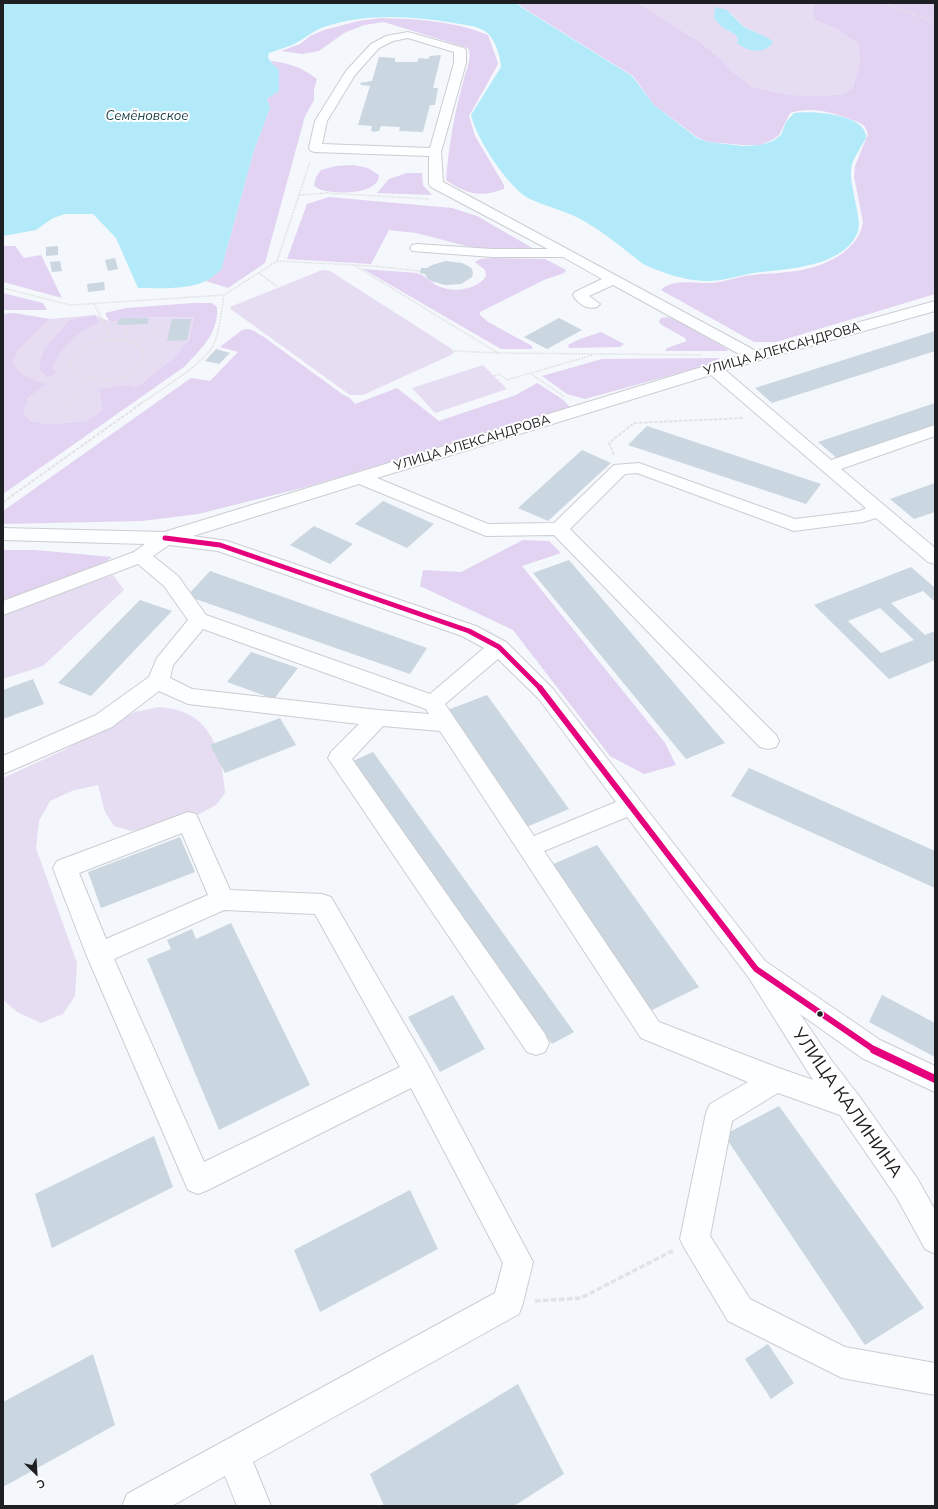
<!DOCTYPE html>
<meta charset="utf-8">
<style>
body{margin:0}
#map{position:relative;width:938px;height:1509px;overflow:hidden;background:#f4f7fc;font-family:Mulish,sans-serif}
canvas{display:block}
.frame{position:absolute;inset:0;border:4px solid #1d1f22;pointer-events:none}
.north{position:absolute;left:16px;top:1453px;width:40px;height:40px;-webkit-text-stroke:3px #fff;paint-order:stroke;rotate:155deg;font-size:11px;font-weight:700;line-height:16px;text-align:center;color:#1d1f22}
.north::after{content:'';display:block;margin:auto;width:14px;height:18px;background:#1d1f22;clip-path:polygon(50% 0,100% 100%,50% 72%,0 100%)}
</style>
<div id="map">
<canvas width="938" height="1509"></canvas>
<div class="frame"></div>
<div class="north">С</div>
</div>
<script>
const g = document.querySelector('canvas').getContext('2d');
g.lineJoin = 'round';
function fill(path, color) { g.fillStyle = color; g.fill(path, 'evenodd'); }
function strokePath(path, color, width, dash) { g.strokeStyle = color; g.lineWidth = width; g.lineCap = dash ? 'butt' : 'round'; g.setLineDash(dash || []); g.stroke(path); }
function write(font, color, halo, rows, align = 'center') {
  g.font = font + ' Mulish,sans-serif'; g.lineWidth = 4; g.setLineDash([]); g.textBaseline = 'middle'; g.strokeStyle = halo; g.fillStyle = color; for (const [text, x, y, turn = 0] of rows) {
    g.save(); g.translate(x, y); g.rotate((+turn || 0) * Math.PI / 180); g.textAlign = isNaN(turn) ? turn : align; if (halo) g.strokeText(text, 0, 0); g.fillText(text, 0, 0); g.restore();
  }
}
fill(new Path2D(`
 M638,3H816L812,9L815,20L840,31L858,44L860,62L853,87L845,94L821,96L792,95L752,87L733,72L720,58L700,42ZM715,11L732,14L744,27L753,31L738,40L736,35L722,27L714,14Z
 M322,270L330,271L452,349L454,352L451,355L363,395H350L232,310L230,307Z
 M14,313L49,319L95,315L109,321L119,318L194,317L189,340L172,359L137,387L128,385L103,409L86,421L50,424L31,421L24,414V405L33,393L3,391V314Z
 M483,365L507,389L435,413L412,388Z
 M113,575L124,590L43,666L3,679V613Z
 M159,707C165,708 171,708 177,710C215,720 222,759 225,793L216,805L190,819L131,831L114,826L105,812L98,785L72,791L50,801L39,821L36,848L77,963L75,996L63,1014L41,1023L17,1012L3,1000V778L62,751L135,712Z`), '#e7ddf3');
fill(new Path2D(`
 M518,3H638L700,42L720,58L733,72L752,87L792,95L821,96L845,94L853,87L860,62L858,44L840,31L815,20L812,9L816,3H935V294L776,342H754L661,290C673,278 695,284 711,283C725,282 739,276 753,275C764,273 776,274 787,272C816,270 858,255 863,222L854,177L855,166L868,134C867,132 866,128 864,126C861,123 856,121 852,120C833,112 810,106 790,113L779,135L772,140L760,145H743L708,142L697,137L654,105L633,76L522,7Z
 M381,18C417,19 454,21 488,35L498,63L496,68L469,116L475,136L504,185V189C480,198 467,194 446,180C449,142 455,111 465,75C468,67 472,55 468,48L384,22L364,25L344,33L319,51L302,54L281,51L300,44L310,36L324,30L358,21Z
 M270,61C289,63 301,67 317,79L314,89V100L305,116L265,263L228,288L206,281L221,270L254,150L270,108L267,99L279,70Z
 M353,165L368,168L379,175C379,194 340,194 326,191C322,191 318,188 314,186L316,177L321,170L336,166Z
 M407,173H422L423,185L432,195L377,193L389,179Z
 M329,197L452,208L477,216L534,249L513,251L474,248L416,233L389,230L371,264L287,259L307,204Z
 M3,246H15L24,258L41,255L62,298L3,282Z
 M492,258L545,259L566,270L564,273L544,280L480,312V315L488,322L532,346V349H501L363,269L417,273C425,275 430,282 438,286C452,293 478,290 486,276L485,270L475,262L480,259Z
 M3,293L43,303L47,310H3Z
 M194,303H212L217,307C219,333 201,349 184,367L3,494V314L14,313L49,319L17,351L13,362C21,377 30,379 46,384C34,393 24,398 24,414L31,421L50,424L86,421L103,409L99,389L128,385L137,387L172,359L189,340L194,317L119,318L118,321H109L105,313L126,308Z
 M95,315L99,323C79,331 61,345 53,367L56,373L48,377L41,371L39,366L44,349L70,320Z
 M667,317L674,319L727,349L728,351H665L667,348L687,341L685,338L660,324L659,321L661,318Z
 M248,329L254,331L264,337L342,394L350,398L355,404L397,388L439,421L516,395L537,383L562,399L570,407L310,486L198,514L142,521L3,524V511L191,378L210,381L238,352L220,347L242,330Z
 M601,332L624,344L620,347L569,348L568,345L580,339Z
 M720,358L715,363L585,399L567,394L542,376L602,359Z
 M523,540L549,541L561,553L522,566L665,743L676,765L644,774L610,756L513,630L420,586L423,570L461,572Z
 M3,550H35L112,557L98,567L3,600Z`), '#e2d3f2');
fill(new Path2D(`
 M3,3H517L521,7L632,76L654,105L697,138L708,142L743,146L760,145L773,141L781,135L786,122L794,113C811,110 868,114 866,138C861,148 851,160 851,171C850,187 862,220 858,231C845,268 784,269 753,273C737,276 721,282 704,281C683,280 662,273 643,264C624,249 605,233 584,221C567,211 547,207 530,199C508,188 476,138 471,115L501,67C501,57 494,37 486,32C477,25 464,25 454,23C411,16 366,13 324,27C312,31 303,40 292,45C285,48 277,50 269,53L268,57L270,61L279,70V91L267,99L270,108L254,150L221,270C216,273 211,279 206,281C188,290 158,288 138,288L116,238L93,214H65L53,218L36,230L3,236Z
 M716,7L727,10L744,27L770,39L773,42C765,55 748,52 737,43L738,40L736,35L722,27L714,18L715,8Z`), '#b3eaf9');
fill(new Path2D(`
 M441,55L433,88H438L435,105H430L423,132L399,131L400,127L381,126L379,131L373,132L371,130L372,126L358,125L370,86L361,85L360,83L372,81L379,57L395,58V62H417L419,58L428,59L430,56Z
 M58,246V255L46,256V247Z
 M115,258L118,269L108,271L105,260Z
 M60,261L62,271L52,272L50,262Z
 M446,261L462,263L468,266L472,269L473,273L472,277L461,284L445,285L431,281L427,278L425,274L420,273L421,268H427L432,265Z
 M104,282L105,290L88,292L87,284Z
 M120,318H149L147,324L117,325Z
 M559,318L582,330L547,349L524,337Z
 M172,319H191L187,340L167,341Z
 M935,331V351L772,403L755,388Z
 M216,349L230,353L219,364L205,361Z
 M935,403V426L838,459L818,442Z
 M647,426L821,484L806,504L628,445Z
 M582,450L611,463L548,521L518,508Z
 M935,483V512L914,519L890,499Z
 M383,501L434,524L407,548L355,524Z
 M314,526L353,544L330,564L290,545Z
 M569,560L725,743L686,759L533,573Z
 M911,567L935,588V602L923,591L891,603L925,635L935,631V660L889,679L814,605ZM880,608L914,640L881,653L848,621Z
 M210,571L427,648L410,674L187,596Z
 M140,600L172,611L91,696L58,683Z
 M251,652L298,668L274,699L227,682Z
 M33,679L44,704L3,719V690Z
 M487,695L569,809L524,828L445,711Z
 M280,718L296,745L225,773L210,745Z
 M373,752L574,1032L552,1044L353,761Z
 M749,768L935,851V888L731,796Z
 M180,837L195,872L101,908L88,872Z
 M597,845L699,987L648,1012L549,866Z
 M231,923L310,1085L219,1130L147,959L171,949L167,940L192,929L196,939Z
 M453,995L485,1049L440,1072L408,1017Z
 M882,995L935,1023V1057L869,1022Z
 M779,1106L924,1308L865,1345L724,1135Z
 M154,1136L173,1187L52,1248L35,1194Z
 M410,1190L438,1249L320,1312L294,1250Z
 M768,1344L794,1383L771,1399L745,1359Z
 M93,1354L115,1425L3,1487V1402Z
 M518,1384L564,1474L514,1506H384L370,1474Z`), '#cad6e0');
const minor = new Path2D(`
 M408,32L464,48L466,50V63L441,152L443,182L756,351L935,301V311L725,370L831,460L935,425V436L841,469L935,548V564L928,562L876,518L863,522L794,531L637,473L625,474L570,529L776,735L779,741L776,747L768,749L760,747L554,535L486,536L359,484L193,536L227,541L476,626L506,642L553,689L765,961L880,1040L935,1066V1092L862,1058L800,1014L832,1061L859,1096L917,1178L935,1210V1254L925,1249L897,1198L840,1115L778,1093L732,1121L710,1236L750,1299L845,1347L935,1363V1395L842,1378L728,1321L685,1249L680,1239L706,1113L710,1104L748,1082L641,1038L440,731L383,726L352,759L545,1034L549,1043L545,1052L536,1055L527,1052L328,758L331,752L359,724L188,704L159,691L112,727L3,774V756L96,715L149,677L157,658L188,620L164,586L138,564L3,615V601L134,552L145,544L3,540V528L164,532L741,355L613,285L589,296L600,304L597,307C587,310 578,304 573,295L575,292L602,279L563,257H492L412,251L410,248L412,245L417,244L492,249H548L431,187L429,184V156L315,152L311,151L309,148L315,121L346,71L371,44L386,36ZM408,38L454,52V63L430,148L322,144L327,121L355,75L379,48L393,41ZM711,375L866,508L860,511L795,519L639,463L614,465L554,523L488,524L377,478ZM169,545L218,551L462,636L484,648L430,694L206,615L178,576L153,556ZM203,629L426,709L429,714L378,710L192,689L170,678L173,665ZM498,659L539,699L616,802L534,836L445,704ZM627,817L749,978L813,1080L776,1067L659,1022L544,851Z
 M188,812L196,814L230,890L322,894L331,897L427,1063L533,1262L523,1303L519,1314L253,1462L271,1506H237L225,1476L172,1506H122L127,1494L495,1293L503,1263L411,1088L208,1190L198,1194L188,1190L86,954L53,868L57,861ZM182,833L208,895L106,939L79,873ZM224,910L315,914L400,1067L204,1162L114,959Z`);
strokePath(minor, '#cbcdd1', 2);
strokePath(new Path2D(`
 M884,3L935,23
 M299,195L326,193L429,199
 M277,261L373,266L420,271
 M354,265L498,353L702,355
 M259,273L278,287
 M3,288L70,305L224,295L277,261L310,162
 M94,304L107,329L110,340
 M105,340C120,339 134,340 144,352C144,355 144,359 143,361C135,386 89,381 72,372L70,362C77,348 90,343 105,340Z
 M122,340L129,327
 M135,343L159,331
 M436,350L498,353
 M530,373L565,397
 M494,376L500,374L507,380L593,355
 M67,404L87,379
 M140,404C159,391 202,365 213,346C219,335 222,308 224,295`), '#e1e3e4', 1.5, [2, 1]);
strokePath(new Path2D(`
 M65,406L68,403
 M614,455L609,443L634,423L744,418
 M3,502L142,403`), '#e1e3e4', 2, [3.5, 1.5]);
strokePath(new Path2D(`
 M535,1301L581,1298L674,1250`), '#e1e3e4', 3.5, [5.5, 2.5]);
fill(minor, '#fdfeff');
strokePath(new Path2D(`
 M165,538L220,545L469,631L499,647L541,689`), '#e5007d', 5);
strokePath(new Path2D(`
 M540,688L756,969L876,1051`), '#e5007d', 6);
strokePath(new Path2D(`
 M874,1050L935,1079`), '#e5007d', 8);
for (const [x, y, r, color] of [
 [820,1014,3.5,"#1d1f22"]
]) { const dot = new Path2D(); dot.arc(x, y, r, 0, 2 * Math.PI); g.fillStyle = color; g.fill(dot); strokePath(dot, '#fff', 1.5); }
write('italic 13px', '#20454d', '#fff', [
 ["Семёновское",147,116]
]);
write('13px', '#1d1f22', '#fff', [
 ["УЛИЦА АЛЕКСАНДРОВА",782,349,-16],
 ["УЛИЦА АЛЕКСАНДРОВА",472,443,-17]
]);
write('18px', '#1d1f22', '#fff', [
 ["УЛИЦА КАЛИНИНА",847,1103,55]
]);
</script>
